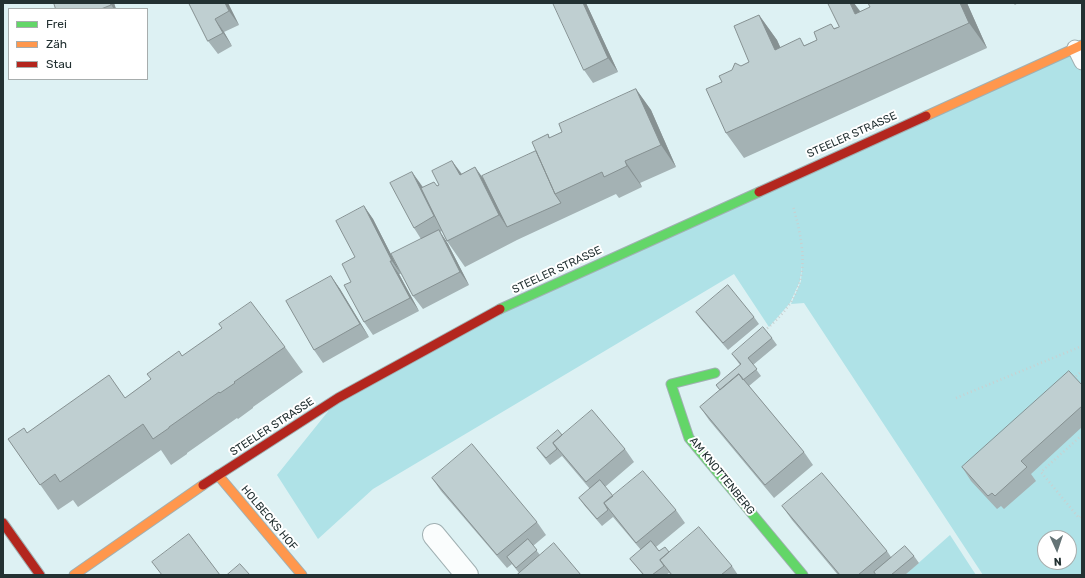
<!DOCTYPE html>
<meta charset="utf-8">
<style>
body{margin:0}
#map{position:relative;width:1085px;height:578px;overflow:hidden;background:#ddf1f3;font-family:Rubik,sans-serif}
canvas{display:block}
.frame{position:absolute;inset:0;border:4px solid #233132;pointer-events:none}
.legend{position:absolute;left:8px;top:8px;width:140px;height:72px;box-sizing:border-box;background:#fff;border:1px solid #a7adad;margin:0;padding:5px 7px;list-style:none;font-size:12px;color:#233132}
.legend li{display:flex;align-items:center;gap:8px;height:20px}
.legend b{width:20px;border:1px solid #a7adad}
.north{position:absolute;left:1037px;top:530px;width:40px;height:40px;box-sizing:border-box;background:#fff;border:1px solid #a7adad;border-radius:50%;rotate:177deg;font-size:11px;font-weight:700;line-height:16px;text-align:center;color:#233132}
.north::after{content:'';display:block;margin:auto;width:14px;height:18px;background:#647476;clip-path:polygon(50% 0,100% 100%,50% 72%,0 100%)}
</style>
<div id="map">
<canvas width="1085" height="578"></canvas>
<div class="frame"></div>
<ul class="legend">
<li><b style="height:5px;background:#63d668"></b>Frei</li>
<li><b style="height:5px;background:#ff974d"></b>Zäh</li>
<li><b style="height:5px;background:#b3261e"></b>Stau</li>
</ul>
<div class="north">N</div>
</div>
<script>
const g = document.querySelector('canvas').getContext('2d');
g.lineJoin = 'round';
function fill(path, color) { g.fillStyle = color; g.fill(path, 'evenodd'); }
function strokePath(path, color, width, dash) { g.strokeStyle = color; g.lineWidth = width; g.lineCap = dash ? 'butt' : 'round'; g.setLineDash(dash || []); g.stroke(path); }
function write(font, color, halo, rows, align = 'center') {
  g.font = font + ' Rubik,sans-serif'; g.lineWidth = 4; g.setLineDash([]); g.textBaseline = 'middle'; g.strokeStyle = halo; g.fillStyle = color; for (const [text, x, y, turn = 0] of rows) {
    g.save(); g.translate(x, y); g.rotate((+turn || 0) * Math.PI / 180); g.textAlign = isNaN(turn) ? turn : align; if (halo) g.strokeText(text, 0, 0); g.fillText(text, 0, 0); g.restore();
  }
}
fill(new Path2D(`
 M1082,46V575H983L804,303L791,304L801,281L802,264L800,281L790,303L769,327L734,274L373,489L318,539L277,475L338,399L486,320ZM1045,538H1069V562H1045Z
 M950,535L976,575H905Z`), '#afe2e7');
const lane = new Path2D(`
 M1075,48L1082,62`);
const street = new Path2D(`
 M434,535L467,575`);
const fast = new Path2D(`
 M500,309L759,192
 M715,373L671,384L689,438L803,575`);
const slow = new Path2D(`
 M926,116L1082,45
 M218,475L302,575
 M74,575L203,485`);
const jam = new Path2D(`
 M759,192L926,116
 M203,485L338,398L500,309
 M3,523L40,575`);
strokePath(lane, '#a0b0b2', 17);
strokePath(street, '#a0b0b2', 24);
strokePath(fast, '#a0b0b2', 11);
strokePath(slow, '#a0b0b2', 11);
strokePath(jam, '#a0b0b2', 11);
strokePath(new Path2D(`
 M764,331C810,294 808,259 793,206
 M1073,379L1082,371
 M956,398L1082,346
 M1082,435L1041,472L1079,518L1082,515`), '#c9d0d0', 2.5, [1, 3]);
strokePath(lane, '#fafdfd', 15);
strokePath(street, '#fafdfd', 22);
strokePath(fast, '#63d668', 9);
strokePath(slow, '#ff974d', 9);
strokePath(jam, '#b3261e', 9);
fill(new Path2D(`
 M54,3H114L116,9H56Z
 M189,3H228L239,25L224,32L232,46L218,54L208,41Z
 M586,3L618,72L593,83L584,70Z
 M967,3L987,48L744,158L726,133L722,82L741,66L749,62L759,15L777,40L780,47L805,45L817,40L834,28L839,27L860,11Z
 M1013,3H1018L1015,5Z
 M636,89L651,110L676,167L640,183L642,187L619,198L616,194L517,240L465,267L447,241L442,231L440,232L448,244L469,285L423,309L413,296L421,239L414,228L412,172L423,187L438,186L439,185L452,161L462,174L484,179L536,151L548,134L550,138L562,132Z
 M364,206L373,219L401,274H399L419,311L373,335L364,322L355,257Z
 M331,276L340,289L369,337L323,363L314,350Z
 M696,312L754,317L759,324L728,350L701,319Z
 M222,328L285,347L303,372L253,407V408L238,419L237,418L187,453V454L171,465L161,450L78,507L73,500L58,510L8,439L27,433L125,398Z
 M772,338L777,345L753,365L761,376L749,386L804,452L813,465L774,498L709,420L700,407L720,390L716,385L740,365L732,354Z
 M1082,385V427L1031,474L1036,481L1004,509L1001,506L997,509L971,481L962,467Z
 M562,435L625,449L634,462L605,487L613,496L676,510L685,523L656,547L659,551L669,552L732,566L738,575H671L669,573L666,575H643L630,559L641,550L613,517L602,526L584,505L579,498L590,489L562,456L550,465L542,455L537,448Z
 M432,478L537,522L546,535L533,546L540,555L519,573L512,564L507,568L441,491Z
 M782,506L887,551L891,557L914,556L919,563L905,575H838L792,520Z`), '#a4b2b4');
fill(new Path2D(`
 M110,3H114L116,9H114Z
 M225,3H228L239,25L229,11Z
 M583,3H586L618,72L608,58Z
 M850,3H854L860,11L873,39L855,14Z
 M960,3H967L987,48L969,23Z
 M759,15L777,40L793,75L775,50Z
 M215,19L224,32L232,46L223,33Z
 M636,89L651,110L676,167L661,145Z
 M452,161L470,186L460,175Z
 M625,161L640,183L642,187L627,166Z
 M475,167L493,192L507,227L499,215Z
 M412,172L421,185L444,230L434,216Z
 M364,206L373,219L401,274L392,261Z
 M439,230L448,244L469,285L460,272Z
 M390,261L399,274L419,311L410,298Z
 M331,276L340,289L369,337L360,324Z`), '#869192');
const building = new Path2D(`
 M54,3H110L111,5L101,9H56Z
 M189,3H225L229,11L215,19L223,33L208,41Z
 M553,3H583L608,58L584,70Z
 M828,3H850L855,14L870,7L868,3H960L969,23L726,133L706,89L722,82L719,76L732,70L735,63L741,66L749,62L734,26L759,15L775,50L800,38L804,46L817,40L814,32L831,24L834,29L839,27Z
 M636,89L661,145L625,161L627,166L604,177L602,172L555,194L532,142L548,134L549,138L562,132L559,124Z
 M536,151L555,194L561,203L507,227L482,176Z
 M452,161L460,175L475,167L499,215L447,241L421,188L434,182L437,186L439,185L432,171Z
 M412,172L434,216L414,228L390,183Z
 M364,206L392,261H390L410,298L364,322L344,285L351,282L342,264L355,257L336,221Z
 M439,230L460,272L413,296L391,254Z
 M331,276L360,324L314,350L286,301Z
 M728,285L754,317L723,343L696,312Z
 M251,302L285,347L234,382L235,383L220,393L219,392L169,427V428L153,439L143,424L60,482L55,474L40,485L8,439L24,428L27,433L109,375L125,398L151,379L147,374L179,351L182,356L222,328L219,324Z
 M763,327L772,338L748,358L757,369L743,380L739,374L720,390L716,385L741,364L732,354Z
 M1069,371L1082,385V406L1021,461L1027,467L995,496L992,493L988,496L962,467Z
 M739,374L804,452L765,485L700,407Z
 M592,410L625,449L586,482L553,443Z
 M558,430L562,435L553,443L557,449L546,458L537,448Z
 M472,444L537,522L497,555L432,478Z
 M643,471L676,510L636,543L604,503Z
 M822,473L887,551L858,575H840L782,506Z
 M600,480L613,496L604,503L608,510L597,519L579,498Z
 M699,527L732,566L721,575H672L660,560Z
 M189,534L220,575H162L152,562Z
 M528,539L537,550L516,568L507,557Z
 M651,541L659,551L665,547L669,552L660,560L664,566L652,575H644L630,559Z
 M554,543L581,575H517Z
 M905,546L914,556L891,575H876L874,572Z
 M240,564L250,575H227Z`);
fill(building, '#bfcfd1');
strokePath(building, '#869192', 1);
write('11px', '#233132', '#fff', [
 ["STEELER STRASSE",852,135,-24],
 ["STEELER STRASSE",557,270,-25],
 ["STEELER STRASSE",272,427,-33],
 ["AM KNOTTENBERG",722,476,51],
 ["HOLBECKS HOF",269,518,50]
]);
</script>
